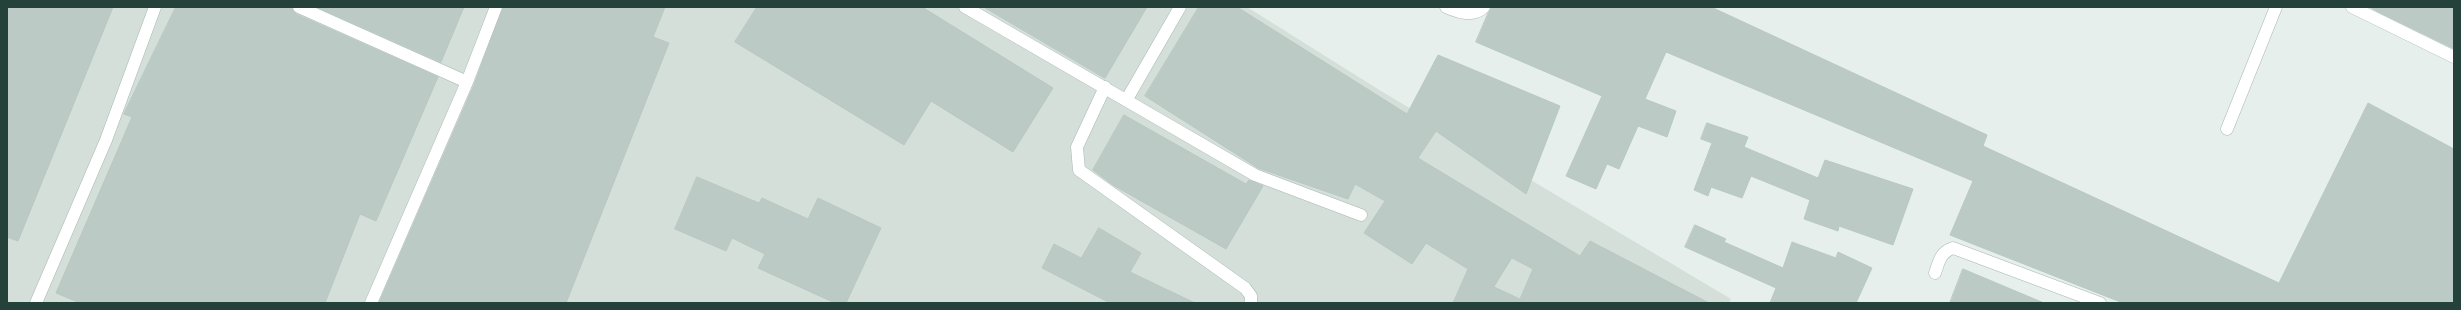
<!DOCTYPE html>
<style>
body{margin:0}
#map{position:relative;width:2461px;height:310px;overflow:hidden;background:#e6efeb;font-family:"Fira Sans",sans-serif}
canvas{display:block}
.frame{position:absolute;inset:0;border:8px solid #24423a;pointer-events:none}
</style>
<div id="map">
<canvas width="2461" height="310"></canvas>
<div class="frame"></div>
</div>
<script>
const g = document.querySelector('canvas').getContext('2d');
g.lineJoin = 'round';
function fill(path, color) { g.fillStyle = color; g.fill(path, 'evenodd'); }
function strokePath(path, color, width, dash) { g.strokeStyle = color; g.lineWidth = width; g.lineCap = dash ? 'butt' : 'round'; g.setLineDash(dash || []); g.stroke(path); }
fill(new Path2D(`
 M7,7H1247L1381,91L1731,299L1729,303H7Z`), '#d4dfda');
const building = new Path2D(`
 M7,7H113L18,241L7,237Z
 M176,7H292L296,14L438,77L376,221L360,214L325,303H80L56,293L132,117L124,114Z
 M317,7H464L441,62Z
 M503,7H665L653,37L669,43L566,303H379L474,85Z
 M757,7H922L1053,88L1013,152L931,101L904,145L735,42Z
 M984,7H1147L1105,78Z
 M1199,7H1237L1407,114L1438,55L1560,106L1526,194L1436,131L1418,158L1580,256L1590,241L1709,303H1453L1468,269L1426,243L1412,264L1364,233L1385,201L1355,184L1348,199L1258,168L1145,96ZM1512,258L1533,269L1520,299L1494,287Z
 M1491,7H1711L1987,135L1983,146L2279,283L2368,103L2454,149V303H2123L1950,235L1973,181L1666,52L1645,99L1676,111L1667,137L1638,126L1619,169L1607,164L1596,189L1566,176L1602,96L1476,42Z
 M2370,7H2454V49L2376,11Z
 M1124,115L1246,184L1249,180L1263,186L1226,249L1113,185L1093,170Z
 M1707,123L1748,137L1744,147L1818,178L1825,160L1913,189L1893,245L1839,226L1838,231L1804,219L1810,200L1751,176L1742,198L1711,187L1708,196L1694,190L1712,143L1701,139Z
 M697,177L759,203L762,198L808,219L818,198L881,228L846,303H835L758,268L765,254L732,238L726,251L675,229Z
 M1695,225L1726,239L1724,242L1783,268L1792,242L1836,258L1838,252L1872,268L1856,303H1770L1776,288L1685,247Z
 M1099,228L1141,253L1130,272L1195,303H1110L1042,268L1054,244L1081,258Z
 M1963,269L2044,303H1950Z`);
fill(building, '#bbcac4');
strokePath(building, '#b8c9c2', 1);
const minor = new Path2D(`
 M299,7L467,82
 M965,7L1255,175L1361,215
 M1446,7C1457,12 1474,18 1484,7
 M2352,7L2454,57
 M1105,87L1077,147L1079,170L1245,288L1251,296V303
 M1127,99L1180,7
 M2227,129L2276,7
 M1935,273C1939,262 1940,252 1953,248L2100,303
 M36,303L106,140L155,7
 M371,303L467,82L496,7`);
strokePath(minor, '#a8b8b2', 13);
strokePath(minor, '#fff', 12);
</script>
